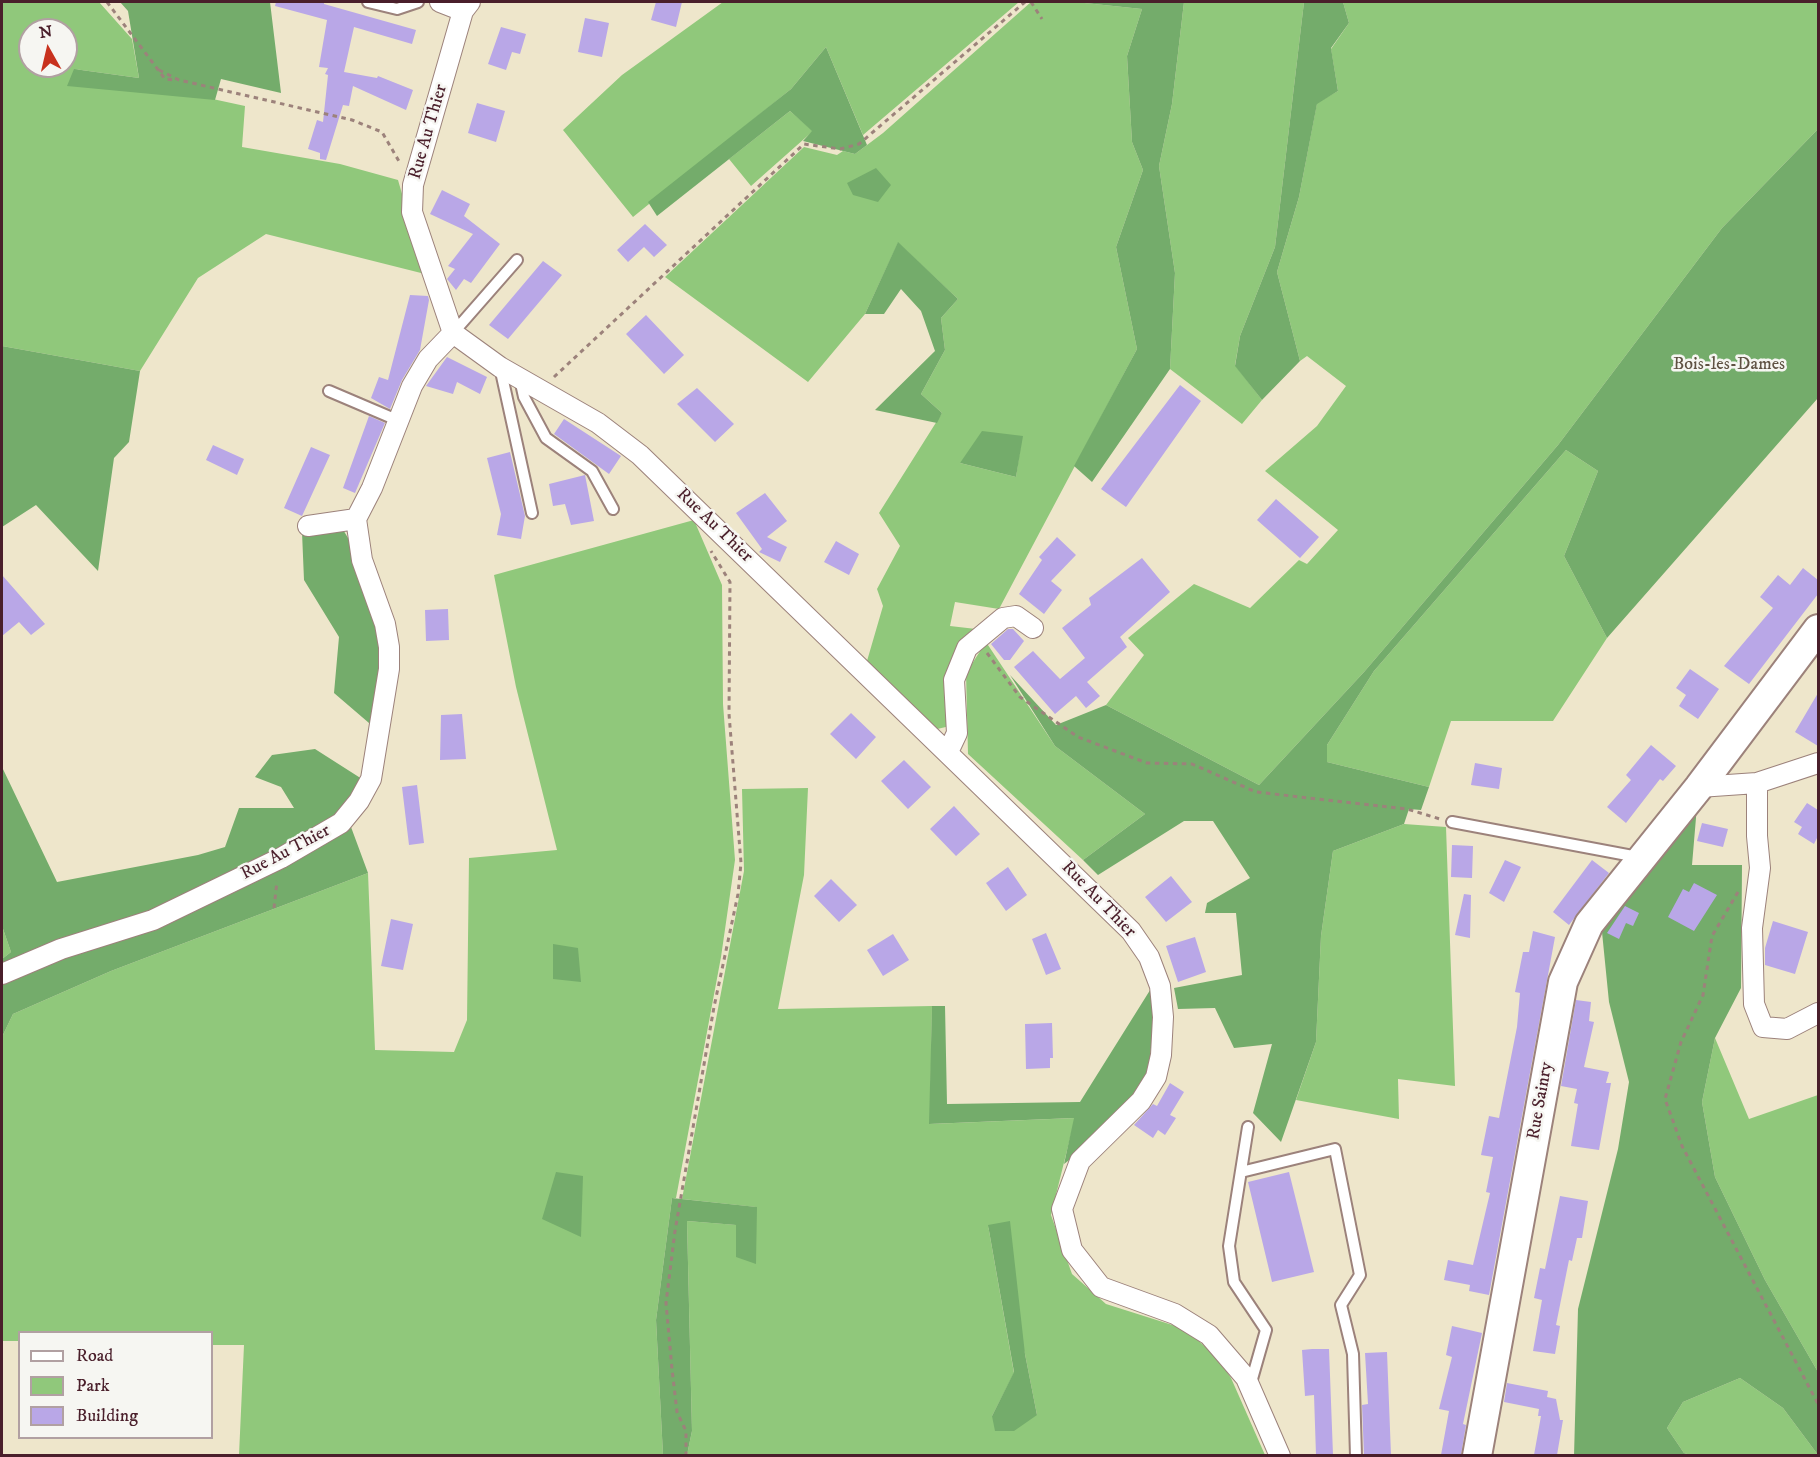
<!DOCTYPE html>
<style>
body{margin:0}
#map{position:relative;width:1820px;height:1457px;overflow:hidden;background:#eee6cb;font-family:"IM FELL DW Pica",serif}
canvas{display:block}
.frame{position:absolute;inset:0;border:3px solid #4a1f2b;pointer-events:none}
.legend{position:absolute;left:18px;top:1331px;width:195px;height:108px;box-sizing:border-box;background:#f6f6f2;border:2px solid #b1a0a2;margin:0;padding:8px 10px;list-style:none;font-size:18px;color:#4a1f2b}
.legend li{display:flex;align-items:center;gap:12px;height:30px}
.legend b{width:30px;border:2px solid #b1a0a2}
.north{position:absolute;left:18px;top:18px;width:60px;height:60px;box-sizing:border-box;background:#f6f6f2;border:2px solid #b1a0a2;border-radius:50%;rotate:352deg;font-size:16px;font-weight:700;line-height:24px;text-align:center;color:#4a1f2b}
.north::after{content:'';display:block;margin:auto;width:21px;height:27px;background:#c8321e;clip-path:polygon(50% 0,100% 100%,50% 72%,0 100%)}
</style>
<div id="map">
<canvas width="1820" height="1457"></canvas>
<div class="frame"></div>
<ul class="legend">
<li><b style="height:8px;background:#fff"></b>Road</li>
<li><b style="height:16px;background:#90c87b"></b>Park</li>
<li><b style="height:16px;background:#b9a7e7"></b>Building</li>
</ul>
<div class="north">N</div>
</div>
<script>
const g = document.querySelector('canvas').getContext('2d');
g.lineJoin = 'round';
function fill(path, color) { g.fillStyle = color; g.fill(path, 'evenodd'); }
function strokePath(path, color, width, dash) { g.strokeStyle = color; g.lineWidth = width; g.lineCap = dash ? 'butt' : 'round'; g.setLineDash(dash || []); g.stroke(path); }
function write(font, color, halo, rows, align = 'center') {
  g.font = font + ' "IM FELL DW Pica",serif'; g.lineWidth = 5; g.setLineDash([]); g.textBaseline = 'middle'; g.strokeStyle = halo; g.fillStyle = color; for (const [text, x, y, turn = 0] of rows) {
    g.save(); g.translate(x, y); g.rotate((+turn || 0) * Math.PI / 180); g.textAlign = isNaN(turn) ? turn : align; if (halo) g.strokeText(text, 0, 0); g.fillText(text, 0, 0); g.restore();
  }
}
fill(new Path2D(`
 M2,2H99L132,39L139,78L74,69L245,106L242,147L340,164L398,180L425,274L266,234L198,278L140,371L2,346ZM30,30H66V66H30Z
 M723,2H1019L863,135L826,47L791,89L633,217L563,130L622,75Z
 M1031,2H1075L1142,9L1127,56L1132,142L1143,170L1116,247L1137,349L999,609L955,602L950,626L976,629L950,726L933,730L867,661L883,606L877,589L900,546L879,513L942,413L921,394L945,350L941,318L958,299L898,243L865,314L808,382L665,277L804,147L837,155L843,151L855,154L883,133ZM1022,436L1016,477L960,463Z
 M1184,2H1304L1275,247L1240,336L1235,365L1262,400L1242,424L1170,369L1175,273L1159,166L1172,104Z
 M1343,2H1818V129L1722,228L1558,445L1364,672L1259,785L1106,705L1144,655L1128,638L1194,584L1250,608L1299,560L1307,564L1338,530L1265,471L1317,426L1346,386L1307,356L1300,361L1277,272L1299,197L1317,103L1338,91L1331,49L1349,23Z
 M790,111L813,131L751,186L729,159Z
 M1566,450L1598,471L1564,556L1607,638L1553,721H1451L1429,787L1327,762V745L1374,671Z
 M694,520L722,585L723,704L735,860L721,957L676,1198H672L656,1320L663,1455H239L244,1345H212V1332H20L19,1341H2V1037L13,1014L111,971L368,873L375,1050L454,1052L467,1020L469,858L557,850L516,687L494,575Z
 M986,642L1055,746L1145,814L1083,860L968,754L966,673Z
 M808,788L804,875L778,1009L932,1006L930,1124L1075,1118L1051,1215L1072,1274L1106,1304L1185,1329L1217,1357L1231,1378L1265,1455H687L692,1431L687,1221L737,1225L756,1263V1207L682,1199L744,871L742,789ZM988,1225L1025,1354L1037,1415L992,1416L1014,1373Z
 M1404,824L1446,827L1455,1086L1398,1079L1399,1119L1296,1100L1316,1042L1321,936L1333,851Z
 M2,926L11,952L2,959Z
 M1715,1038L1749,1119L1818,1095V1372L1765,1280L1715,1177L1702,1102Z
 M1740,1378L1783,1408L1818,1455H1690L1684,1453L1667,1428L1683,1402Z`), '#90c87b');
fill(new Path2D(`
 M120,2H270L281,93L221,79L215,100L67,86L74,69L139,78L128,11Z
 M1075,2H1184L1172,104L1159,166L1175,273L1170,369L1092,482L1074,466L1137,349L1116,247L1143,170L1132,142L1127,56L1142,9Z
 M1304,2H1343L1349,23L1331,48L1338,91L1317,104L1299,197L1277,272L1300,361L1262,400L1235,366L1240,336L1275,247Z
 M826,47L867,145L855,154L803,141L812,131L790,111L657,216L648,202L791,89Z
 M1818,129V398L1607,638L1564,556L1598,471L1566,450L1374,671L1327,745V762L1429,787L1421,810L1409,809L1404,824L1333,851L1321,936L1316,1042L1281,1142L1253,1113L1272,1044L1234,1048L1215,1008L1178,1009L1174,988L1242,975L1236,913H1205L1207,903L1250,878L1213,821H1184L1098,875L1083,860L1145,814L1055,746L1010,675L1056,725L1106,705L1259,785L1364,672L1558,445L1722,228Z
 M876,168L891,185L878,202L853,195L847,183Z
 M898,242L958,299L941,318L945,350L921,394L942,413L937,423L875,410L935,351L921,311L901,289L884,314H865Z
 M2,346L140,371L129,442L114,458L98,571L36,505L2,527Z
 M982,431L1023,436L1016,477L960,463Z
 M342,528L383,596L390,653L376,729L334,693L339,637L304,580L302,532Z
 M315,749L362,779L351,827L368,873L111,971L13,1014L2,1037V959L11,952L2,926V767L57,882L198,855L225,847L239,808H294L281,787L255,777L272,755Z
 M1697,806L1692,865H1742L1741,988L1715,1038L1702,1102L1715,1177L1765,1280L1818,1372V1455L1783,1408L1740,1378L1683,1402L1667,1428L1684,1453L1690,1455L1574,1456L1578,1309L1618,1149L1629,1082L1609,1002L1601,922Z
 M553,944L578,948L581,982L553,979Z
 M1152,987L1156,1000L1147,1085L1093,1142L1064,1164L1074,1118L929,1124L932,1006H945L947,1104L1080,1102Z
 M556,1172L583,1176L581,1237L542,1219Z
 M672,1198L757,1207L756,1264L736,1257V1225L687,1221L692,1431L687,1455H663L656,1320Z
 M1010,1221L1025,1354L1037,1415L1014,1431H995L992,1416L1014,1372L988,1225Z`), '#74ac6b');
fill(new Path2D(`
 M276,2H324V4L416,30L412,44L354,27L344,72L377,78L378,76L413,90L406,110L353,86L349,106L343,105L326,160L320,159V153L308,149L317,120L323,122L328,75L325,74L328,68L319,67L327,20L275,6Z
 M656,2H682L676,27L651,20Z
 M585,18L609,23L602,57L578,52Z
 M501,27L526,34L520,54L512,52L506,70L488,64Z
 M477,103L505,111L496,142L468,133Z
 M442,190L470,204L464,216L500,244L471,283L464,279L456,290L447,279L455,269L448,266L473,234L430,214Z
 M645,224L667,245L654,257L644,247L628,262L617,250Z
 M543,261L562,275L508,339L489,325Z
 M410,295L428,296L429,300L420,350L402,380L390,409L371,398L379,377L388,380Z
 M646,315L684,355L664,374L626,334Z
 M447,357L487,377L480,394L457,382L453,394L426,386Z
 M1180,385L1201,401L1126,507L1101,489Z
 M697,388L734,424L715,442L677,404Z
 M369,416L385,423L355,493L343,488Z
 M564,419L621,456L609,474L554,434Z
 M213,445L244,459L237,475L206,460Z
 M311,447L330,455L302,516L284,508Z
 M510,452L525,516L521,539L497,535L501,514L487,458Z
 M585,475L594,521L571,525L565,504L553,506L549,484Z
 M765,493L787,521L767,537L787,547L780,562L759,552L762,549L736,513Z
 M1276,499L1319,537L1300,558L1257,520Z
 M1057,537L1076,555L1051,581L1062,590L1044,614L1019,594L1042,560L1039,557Z
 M836,541L859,554L849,575L824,562Z
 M1142,558L1170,592L1120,637L1127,647L1087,682L1100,696L1086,708L1076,696L1055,714L1014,667L1033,651L1060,679L1085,658L1062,628L1091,605L1089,598Z
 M1803,568L1818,580V594L1749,684L1724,666L1773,608L1760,597L1778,575L1790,585Z
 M2,575L45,624L31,635L19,622L2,636Z
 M448,609L449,640L426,641L425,610Z
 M1008,629H1013L1024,641L1010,660H1004L991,644Z
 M1690,669L1719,689L1698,719L1679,706L1686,695L1676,688Z
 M1818,693V746L1795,732Z
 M851,713L876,737L856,759L830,734Z
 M462,714L466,759L440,760L441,715Z
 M1651,745L1676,766L1663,781L1660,779L1626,823L1607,807L1631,780L1626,775Z
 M904,760L931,787L908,809L881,781Z
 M1475,763L1502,768L1499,789L1471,785Z
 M417,785L424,843L409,845L402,787Z
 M1807,803L1818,810V836L1814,844L1798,834L1802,827L1794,822Z
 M954,806L980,834L956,856L930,829Z
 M1702,823L1728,829L1723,847L1697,841Z
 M1452,845L1473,846L1472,878L1451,877Z
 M1505,860L1521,867L1504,902L1489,893Z
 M1592,860L1609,873L1569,925L1553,912Z
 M1008,867L1027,895L1006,911L986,883Z
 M1171,876L1192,902L1166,922L1145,897Z
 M831,879L857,905L839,922L814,896Z
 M1694,883L1717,895L1694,931L1668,917L1683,889L1689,892Z
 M1464,894L1471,895L1470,938L1455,935Z
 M1625,906L1639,913L1633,926L1626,923L1619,939L1607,933Z
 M391,919L413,924L403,970L381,966Z
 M1773,921L1808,932L1795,974L1765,965V948Z
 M1533,931L1555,937L1489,1295L1469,1291L1470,1285L1444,1280L1448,1260L1473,1265L1490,1193L1486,1192L1493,1157L1481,1155L1489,1116L1499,1118L1517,1027L1520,993L1515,992L1523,952H1529Z
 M1046,933L1061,969L1046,975L1032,939Z
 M893,934L909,960L883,976L867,950Z
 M1195,937L1206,972L1178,982L1166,946Z
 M1576,1000L1591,1002L1589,1021L1594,1022L1584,1067L1609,1072L1606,1083H1611L1599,1150L1571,1146L1578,1104L1574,1103L1577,1089L1561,1086Z
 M1052,1023L1053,1058H1050V1068L1026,1069L1025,1024Z
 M1170,1083L1184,1092L1170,1115L1176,1118L1165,1135L1158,1130L1153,1138L1134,1125L1153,1104L1157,1106Z
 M1289,1172L1314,1272L1272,1282L1248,1182Z
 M1560,1196L1588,1201L1582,1238H1577L1572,1261L1569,1260L1556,1325L1560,1326L1555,1354L1533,1351L1542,1300L1534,1298L1540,1268L1545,1269Z
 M1452,1326L1482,1333L1463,1424L1466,1425L1461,1455H1441L1449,1411L1439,1409L1452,1357L1446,1355Z
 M1312,1349H1329L1333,1455H1316L1314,1395L1305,1396L1302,1350Z
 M1387,1352L1391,1455H1364L1362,1405L1368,1404L1365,1353Z
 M1507,1383L1548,1391L1547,1397L1556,1399L1560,1420H1563L1557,1455H1534L1541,1416H1538L1539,1409L1504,1402Z`), '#b9a7e7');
const lane = new Path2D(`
 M368,2L397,9L418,2
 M453,333L517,260
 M500,367L532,513
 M520,379L524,397L546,438L592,471L613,509
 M329,391L397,420
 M1452,822L1638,857
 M1248,1127L1229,1246L1234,1282L1266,1330L1250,1386
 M1241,1172L1335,1149L1360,1275L1341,1305L1353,1354L1356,1456`);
const street = new Path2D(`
 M440,2L463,11
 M470,2L463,11L413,185L412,212L453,333L500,367L598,423L640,455L1131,931L1149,957L1160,986L1163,1017L1161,1055L1156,1077L1141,1101L1080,1161L1062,1209L1072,1250L1101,1287L1175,1314L1209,1335L1246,1378L1280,1456
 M308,526L356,519
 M948,752L957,733L954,680L967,648L1003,618L1016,616L1033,628
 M1757,783V836L1760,868L1752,928L1754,1004L1763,1027L1787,1029L1818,1013
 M1699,787L1757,783L1818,763
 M2,974L61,949L153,920L281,858L341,823L359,801L371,779L389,669V647L385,624L362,560L356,519L372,488L412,386L428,359L453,333`);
const secondary = new Path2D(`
 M1477,1456L1563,982L1589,924L1699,787L1818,629`);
strokePath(lane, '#9c827b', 14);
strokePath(street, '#9c827b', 22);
strokePath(secondary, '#9c827b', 32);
strokePath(new Path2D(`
 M107,2L165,79L174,80
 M1031,2L1042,19
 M159,70L179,80L352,120L382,132L400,163
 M554,377L804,144L840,149L859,144L1025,2
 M987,653L1020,697L1078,737L1147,763L1192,764L1256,792L1407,809L1440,819
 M1738,892L1712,936L1703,995L1681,1042L1665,1099L1682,1146L1818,1404
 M274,908L277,881
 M686,1456V1431L677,1412L672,1369L666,1303L675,1231L714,1007L738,894L741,863L729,714L730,582L711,551`), '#9c827b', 3, [4.5, 4.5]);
strokePath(lane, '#fff', 10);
strokePath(street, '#fff', 20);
strokePath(secondary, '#fff', 28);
write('18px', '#4a1f2b', '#f6f6f2', [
 ["Rue Au Thier",429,132,-74],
 ["Rue Au Thier",714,526,44],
 ["Rue Au Thier",286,853,-28],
 ["Rue Au Thier",1098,900,46],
 ["Rue Sainry",1541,1101,-80]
]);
write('18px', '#5f5243', '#f6f6f2', [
 ["Bois-les-Dames",1729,365]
]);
</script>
